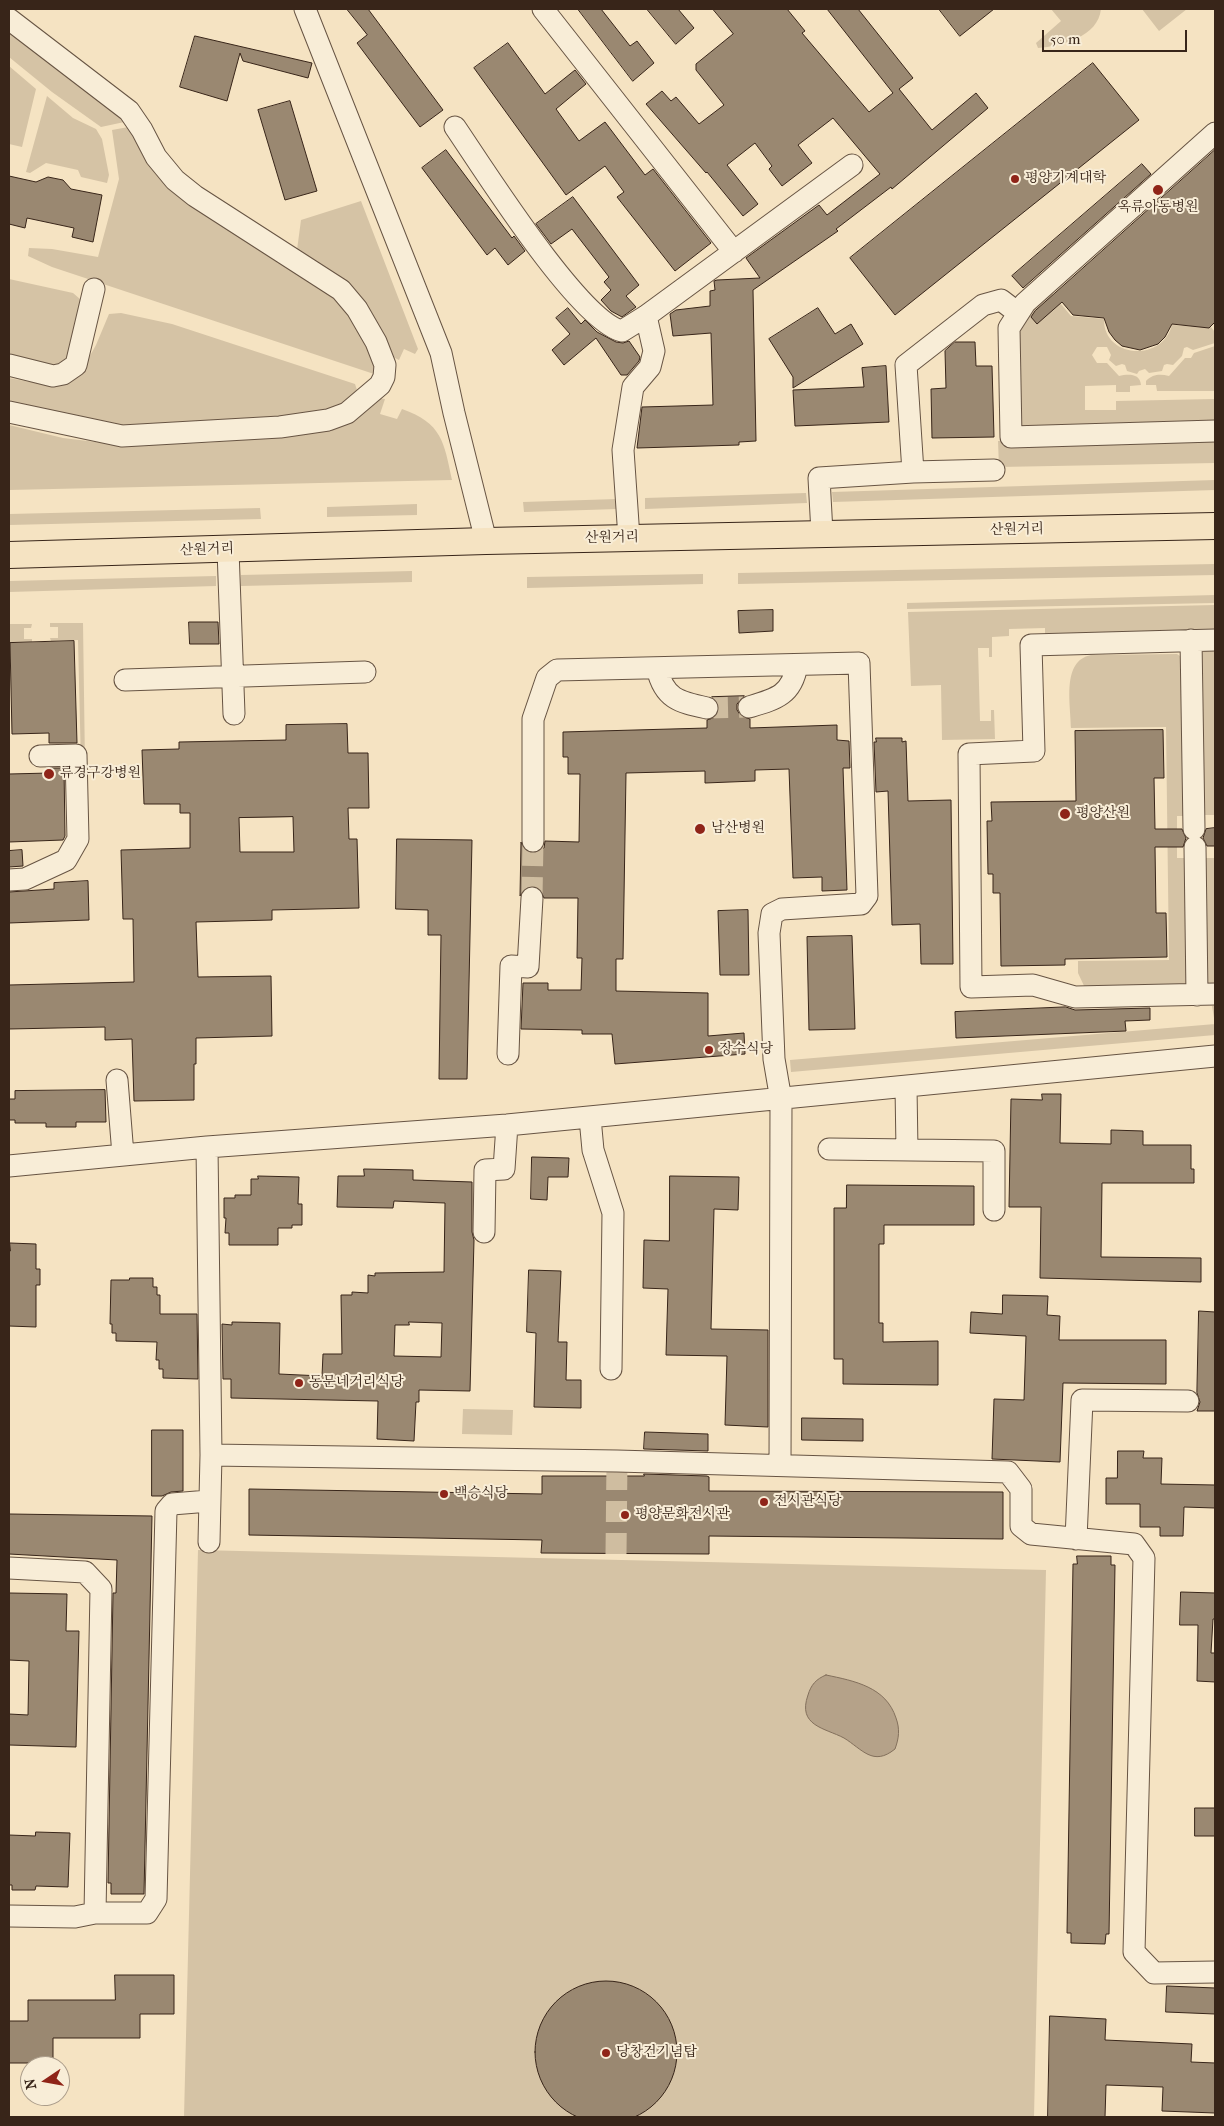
<!DOCTYPE html>
<meta charset="utf-8">
<style>
body{margin:0}
#map{position:relative;width:1224px;height:2126px;overflow:hidden;background:#f5e3c2;font-family:"IM FELL French Canon",serif}
canvas{display:block}
.frame{position:absolute;inset:0;border:10px solid #382519;pointer-events:none}
.north{position:absolute;left:20px;top:2056px;width:50px;height:50px;box-sizing:border-box;background:#f8edd7;border:1px solid #ab9d8b;border-radius:50%;rotate:258deg;font-size:14px;font-weight:700;line-height:20px;text-align:center;color:#382519}
.north::after{content:'';display:block;margin:auto;width:18px;height:22px;background:#8f2418;clip-path:polygon(50% 0,100% 100%,50% 72%,0 100%)}
.scale{position:absolute;left:1042px;top:30px;width:145px;height:22px;box-sizing:border-box;border:2px solid #382519;border-top:0;padding-left:6px;font-size:15px;line-height:18px;white-space:nowrap;color:#382519;-webkit-text-stroke:4px #f8edd7;paint-order:stroke}
</style>
<div id="map">
<canvas width="1224" height="2126"></canvas>
<div class="frame"></div>
<div class="north">N</div>
<div class="scale">50 m</div>
</div>
<script>
const g = document.querySelector('canvas').getContext('2d');
g.lineJoin = 'round';
function fill(path, color) { g.fillStyle = color; g.fill(path, 'evenodd'); }
function strokePath(path, color, width, dash) { g.strokeStyle = color; g.lineWidth = width; g.lineCap = dash ? 'butt' : 'round'; g.setLineDash(dash || []); g.stroke(path); }
function write(font, color, halo, rows, align = 'center') {
  g.font = font + ' "IM FELL French Canon","Noto Serif KR",serif'; g.lineWidth = 4; g.setLineDash([]); g.textBaseline = 'middle'; g.strokeStyle = halo; g.fillStyle = color; for (const [text, x, y, turn = 0] of rows) {
    g.save(); g.translate(x, y); g.rotate((+turn || 0) * Math.PI / 180); g.textAlign = isNaN(turn) ? turn : align; if (halo) g.strokeText(text, 0, 0); g.fillText(text, 0, 0); g.restore();
  }
}
fill(new Path2D(`
 M1051,9H1101C1098,37 1062,46 1038,48L1036,43L1061,21Z
 M1142,9H1187L1159,31Z
 M9,26L129,121L101,127L52,92L9,57Z
 M9,66L36,89L22,147L9,144Z
 M47,96L73,118L96,129L102,139L109,175L107,183L81,177L78,170L46,163L30,173L26,172Z
 M134,126L179,196L196,210L218,221L335,293L370,343L377,375L52,267L28,256L29,248L52,249L98,257L119,179L112,130Z
 M361,201L418,349L415,354L404,349L399,360L387,354L297,250L301,220Z
 M9,279L73,293L80,299L82,308L71,360L56,369L9,358Z
 M1051,292L1071,316L1104,319C1103,358 1162,363 1172,325L1211,327L1215,332V343L1193,350L1187,347L1184,348L1182,356L1173,365L1167,364L1164,365L1162,371L1149,373L1145,369L1139,371L1137,374L1127,371L1125,365L1122,364L1116,366L1109,360L1111,355L1107,347H1097L1092,355L1097,363H1107L1119,376C1128,374 1140,373 1141,385L1130,386V392H1116V385L1085,386V410H1116V401L1214,399L1215,426L1020,431L1017,332L1021,319Z
 M121,313L172,324L355,384L358,393L341,408L279,417L124,429L9,406V378L30,382L58,381L87,361L96,345L109,314Z
 M1215,346V391H1157L1156,385H1146V381C1153,374 1160,374 1169,376L1185,358H1191L1194,353Z
 M377,398L385,399L380,414L397,419L402,409C442,423 444,442 452,480L9,490V425L63,438L121,445L204,443L283,437Z
 M1215,436V463L999,467L998,441Z
 M1215,480V490L833,502L832,492Z
 M806,493L807,503L645,509V498Z
 M617,499V509L524,512L523,502Z
 M417,504V515L327,517V507Z
 M260,508L261,519L9,525V514Z
 M1215,564V575L738,584V573Z
 M412,571V582L241,586V575Z
 M703,574V584L527,588V577Z
 M216,576V586L9,592V581Z
 M1215,595V603L907,609V603Z
 M1215,605V630L1045,635V628L1009,629V636L992,637V657H989V648H978L980,721H991V710H994L995,739L942,740L941,685L911,686L908,612Z
 M50,623H83L85,765H81L78,640L51,641L50,638H58V627H50Z
 M9,624H32L31,628H24V639H32V642H9Z
 M1208,650H1215V815H1199V656L1202,652Z
 M1177,654L1183,658L1186,816H1177V858H1186L1188,989L1085,988L1078,973V961L1169,960L1166,727L1071,728C1071,705 1061,661 1091,655Z
 M1200,858H1215V989H1202Z
 M1215,1005V1035L791,1072L790,1060L1215,1024L1212,1006Z
 M463,1409L513,1410L512,1435L462,1434Z
 M198,1550L1046,1570L1034,2117H184Z`), '#d5c3a5');
const water = new Path2D(`
 M826,1675C855,1681 886,1687 896,1718C900,1729 899,1738 895,1749C873,1767 862,1749 844,1738C825,1728 797,1726 808,1695C811,1685 816,1679 826,1675Z`);
fill(water, '#b5a289');
strokePath(water, '#83705c', 1);
const building = new Path2D(`
 M347,9H368L443,110L420,127L357,43L367,35Z
 M578,9H601L630,46L637,41L654,63L633,81Z
 M647,9H678L694,28L676,44Z
 M713,9H787L805,31L802,33L869,112L893,93L827,9H858L913,78L899,89L932,130L976,93L988,108L892,189L891,187L836,229L838,231L753,290L756,441L739,442V445L637,448L642,407L713,405L711,333L673,336L670,314L676,310L710,306V291L715,290L714,281L717,280L760,278L746,258L819,205L827,215L880,174L833,118L798,145L812,163L782,186L769,169L772,166L755,143L727,165L758,204L743,216L707,172L706,173L646,104L662,91L671,101L676,97L699,124L724,105L696,70V64L733,34Z
 M939,9H994L960,36Z
 M195,36L312,63L308,78L243,61L240,53L227,101L180,87Z
 M508,43L545,94L575,70L586,84L556,109L579,141L605,122L645,175L653,169L711,243L675,271L617,197L624,192L605,166L566,195L474,68Z
 M1093,63L1139,120L895,315L850,258Z
 M290,101L317,191L285,200L258,110Z
 M446,150L512,238L514,236L525,251L508,265L495,248L487,255L422,168Z
 M1215,150V322L1209,328L1172,324L1165,337L1158,344L1140,350L1122,346L1115,340L1109,332L1104,318L1073,315L1062,302L1037,324L1031,317L1035,311Z
 M1142,164L1151,174L1023,288L1012,276Z
 M9,176L36,182L48,177L63,180L71,189L102,195L93,242L72,237L74,228L27,218L25,228L9,224Z
 M573,197L639,285L626,296L636,307L622,317L611,311L601,300L611,290L604,282L609,277L572,229L551,244L536,224Z
 M568,308L581,324L585,320L597,332L616,342L623,343L629,341L640,357L639,361L627,375H621L596,338L564,365L552,350L570,334L556,318Z
 M818,308L835,334L851,324L863,344L793,388V377L769,339Z
 M955,342H975L976,366H992L994,437L932,438L931,389L946,388L945,351Z
 M886,366L889,422L795,426L793,390L864,387L862,368Z
 M773,610V631L739,633L738,611Z
 M189,622H218L219,644H190Z
 M74,641L77,743H49V733L12,734L10,643Z
 M744,696L737,704V710L741,716L750,719V728L837,725V740L849,741L850,768H843L847,890L822,891V877L793,878L789,769L755,770V781L705,783V771L626,773L623,959H616V991L708,993V1036L744,1033L745,1054L615,1064L612,1034H582V1030L521,1029L523,983H548V990H581L582,958H577L578,898H544L539,888L532,886L526,887L520,896L521,842L526,852L533,853L544,848L545,841L579,842L580,774H568V757H563V732L707,728V720L716,717L719,710V704L712,697Z
 M347,724L348,753H368L369,808H348L349,839H357L359,908L272,910V920L196,922L198,977L271,976L272,1036L196,1038V1064H194V1100L134,1101L132,1039L105,1040V1027L9,1029V985L134,982L133,919H123L121,850L190,848V813H180V804H144L142,750L179,749V742L286,740V725ZM293,817L294,852H240L239,818Z
 M1163,730L1164,778H1154L1155,829H1182L1186,838L1183,847H1155L1156,913H1166L1167,957L1065,959V965L1001,966L1000,893H993V874H988L987,821H992L991,802L1076,801L1075,731Z
 M876,738H902V742L906,741L908,801L951,800L953,964H921L920,924L892,925L888,791L876,792L874,742H876Z
 M50,768H64L65,836L63,840L9,842V774L50,773Z
 M1215,828V846H1207L1203,838L1206,829Z
 M397,839L472,840L467,1079H439L441,935H428V910L396,909Z
 M22,850L23,866L9,867V851Z
 M88,881L89,920L9,923V892L54,889V883Z
 M748,910L749,975H720L718,911Z
 M852,936L855,1029L809,1030L807,937Z
 M1066,1007L1075,1010L1150,1008V1020L1125,1021L1126,1031L956,1038L955,1012Z
 M105,1090L106,1122H76V1127H46V1123H15V1120H9V1099H15V1091Z
 M1042,1094H1061L1060,1143L1111,1144V1130L1143,1131V1145H1191V1169H1194V1183H1102L1101,1257L1201,1258V1282L1040,1278L1041,1207H1009L1011,1099L1042,1100Z
 M532,1157L569,1158L568,1177H548L547,1200L531,1199Z
 M364,1169L413,1170V1180L472,1182V1232L474,1240L470,1391L419,1390V1402H416L414,1441L377,1439L378,1401L231,1398V1379H223L222,1324L232,1325V1322L280,1323L279,1374L322,1376L323,1354H342L341,1295H352V1292L368,1293V1275L375,1276V1273L444,1272L445,1203L394,1201L393,1208L337,1207L338,1176H364ZM409,1322L442,1323L441,1357L394,1356L395,1325H409Z
 M258,1176L299,1177L298,1204H302V1225H292V1228H278V1245H229V1233H225L226,1218H224V1198H235V1195H251V1179H258Z
 M670,1176L739,1177L738,1210L714,1209L711,1329L768,1330V1427L725,1425L727,1356L666,1355L668,1289L643,1288L644,1240L669,1241Z
 M847,1185L974,1186V1225H884V1244H879V1323H883V1342L938,1341V1385L843,1384V1359H834V1208H846Z
 M10,1243L36,1244V1269H40V1285H36V1327L9,1326V1251H10Z
 M529,1270L561,1271L558,1342H567L566,1380H581V1408L534,1407L536,1333L527,1332Z
 M130,1278H153V1287H157V1295H160V1314H197L198,1379L163,1378V1369H159V1360H156L157,1342L116,1341V1333H112V1324H110L111,1280H129Z
 M1003,1295L1048,1296L1047,1315L1060,1316L1059,1340H1166V1384L1063,1383L1060,1462L992,1459L994,1399L1024,1400L1026,1336L970,1333L971,1312L1002,1314Z
 M1199,1311L1215,1312V1411H1197L1200,1402L1197,1393Z
 M802,1418L863,1419V1441L802,1440Z
 M152,1430H183V1491L171,1492L162,1496H152Z
 M645,1432L708,1434V1451L644,1449Z
 M1118,1451H1144L1143,1458H1162L1161,1484L1215,1485V1508L1184,1507L1183,1536H1160V1527H1140V1504H1106V1478H1117Z
 M644,1474L707,1476L709,1477V1491L1003,1492V1539L709,1536V1554L541,1553L542,1540L249,1535V1489L542,1494V1476H644Z
 M9,1514L152,1516L144,1894H111V1883H108L113,1593H116L117,1560L9,1554Z
 M1077,1556H1111V1565H1115L1109,1934H1106L1105,1944L1071,1943V1933H1067L1073,1564H1077Z
 M1181,1592L1215,1593V1619H1213L1211,1653H1215V1682L1197,1681L1198,1625H1180Z
 M9,1593L67,1594L66,1631H79L76,1747L9,1745V1714L28,1715L29,1661L9,1660Z
 M1195,1808H1215V1836H1195Z
 M36,1832L70,1833L68,1887L36,1886L35,1890H12V1885H9V1835L35,1836Z
 M115,1975H174V2014H140V2038H53V2063H9V2021H28V2000H115Z
 M535 2052a71 71 0 1 1 142 0a71 71 0 1 1-142 0Z
 M1167,1986L1215,1988V2014L1166,2012Z
 M1050,2016L1106,2019L1105,2040L1192,2044L1191,2062L1215,2063V2113L1162,2111L1163,2087L1106,2085L1105,2117H1048Z`);
fill(building, '#9a8871');
strokePath(building, '#382519', 1);
strokePath(new Path2D(`
 M707,708L749,707
 M532,898L533,841
 M616,1554L617,1461`), '#cfbda0', 21, [21, 11]);
const minor = new Path2D(`
 M305,9L441,353L454,413L486,541
 M543,9L734,252
 M9,19L129,111L142,130L156,157L175,180L195,196L341,290L357,309L376,342L385,365L384,377L380,385L347,413L328,420L280,427L122,436L9,412
 M455,127C483,168 579,321 622,331L646,316L852,165
 M1215,133L1025,303L1009,328L1011,437L1215,431
 M9,365L53,376L63,374L76,365L94,289
 M913,472L906,365L983,305L1001,300L1018,313
 M822,533L819,478L913,472L994,470
 M629,538L623,450L633,387L650,367L654,351L646,316
 M228,550L234,714
 M1191,640L1194,829
 M1215,640L1031,645L1034,751L969,754L971,987L1033,985L1075,997L1215,994
 M657,668C664,699 679,702 707,708
 M125,680L365,672
 M749,707C776,699 792,695 797,665
 M533,841V719L547,678L557,670L859,663L867,896L861,904L782,909L772,914L769,933L774,1059L781,1100L780,1465
 M1195,847L1197,995
 M9,880L25,879L66,860L78,839L76,755L40,756
 M508,1054L511,966L528,967L532,898
 M117,1080L123,1155
 M906,1087L907,1150
 M590,1118L593,1150L613,1213L611,1369
 M207,1147L211,1455L209,1542
 M829,1149L994,1151V1210
 M9,1166L207,1147L507,1125L1215,1056
 M484,1232L485,1170L504,1169L507,1125
 M211,1455L617,1461L1008,1472L1021,1489V1526L1031,1534L1134,1544L1144,1558L1134,1952L1154,1973L1215,1972
 M1076,1539L1082,1400L1188,1401
 M9,1568L85,1572L101,1589L95,1913H147L156,1899L166,1511L172,1504L209,1501
 M9,1916L75,1917L95,1913`);
const major = new Path2D(`
 M9,555L486,541L1215,526`);
strokePath(minor, '#675443', 23);
strokePath(major, '#382519', 28);
strokePath(minor, '#f8edd7', 21);
strokePath(major, '#f5e3c2', 26);
for (const [x, y, r, color] of [
 [1015,179,5,"#8f2418"],
 [1158,190,6,"#8f2418"],
 [49,774,6,"#8f2418"],
 [1065,814,6,"#8f2418"],
 [700,829,6,"#8f2418"],
 [709,1050,5,"#8f2418"],
 [299,1383,5,"#8f2418"],
 [444,1494,5,"#8f2418"],
 [764,1502,5,"#8f2418"],
 [625,1515,5,"#8f2418"],
 [606,2053,5,"#8f2418"]
]) { const dot = new Path2D(); dot.arc(x, y, r, 0, 2 * Math.PI); g.fillStyle = color; g.fill(dot); strokePath(dot, '#f8edd7', 2); }
write('14px', '#382519', '#f8edd7', [
 ["평양기계대학",1025,179],
 ["옥류아동병원",1158,208,"center"],
 ["류경구강병원",60,774],
 ["평양산원",1076,814],
 ["남산병원",711,829],
 ["장수식당",719,1050],
 ["동문네거리식당",309,1383],
 ["백승식당",454,1494],
 ["전시관식당",774,1502],
 ["평양문화전시관",635,1515],
 ["당창건기념탑",616,2053]
], 'left');
write('14px', '#382519', '#f8edd7', [
 ["산원거리",1017,530,-1],
 ["산원거리",612,538,-1],
 ["산원거리",207,550,-2]
]);
</script>
